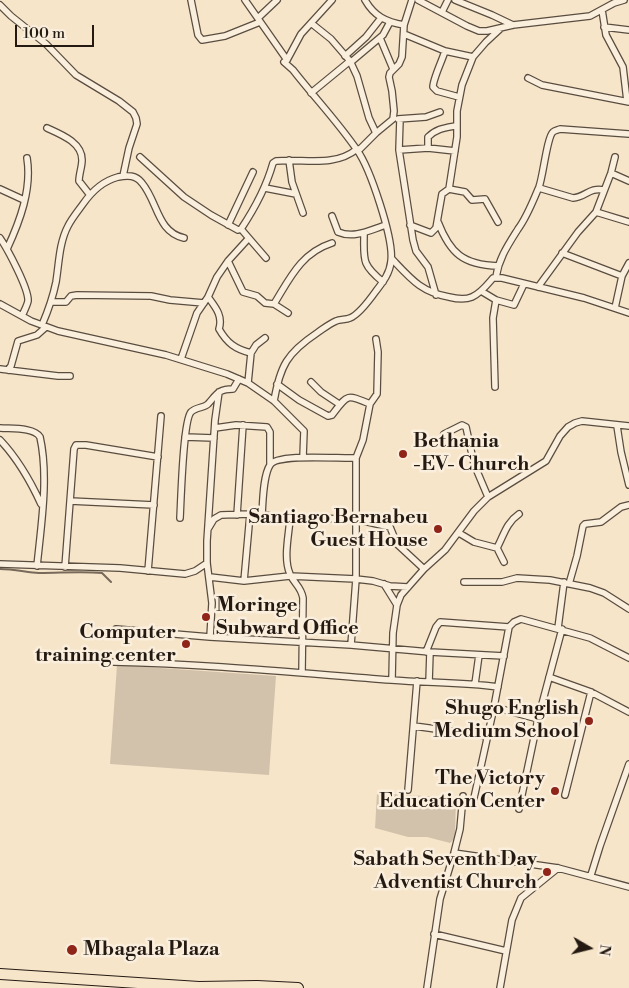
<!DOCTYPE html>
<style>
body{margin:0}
#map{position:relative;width:629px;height:988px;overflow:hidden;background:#f7e5ca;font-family:"Libre Bodoni",serif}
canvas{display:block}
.north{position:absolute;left:564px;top:923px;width:50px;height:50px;-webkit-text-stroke:4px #faeedd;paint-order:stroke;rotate:98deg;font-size:14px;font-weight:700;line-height:20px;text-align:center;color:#241a12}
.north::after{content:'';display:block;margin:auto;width:18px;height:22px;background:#241a12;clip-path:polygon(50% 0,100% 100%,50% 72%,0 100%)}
.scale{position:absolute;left:15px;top:25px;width:79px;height:22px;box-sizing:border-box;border:2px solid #241a12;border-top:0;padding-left:6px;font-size:15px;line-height:18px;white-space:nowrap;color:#241a12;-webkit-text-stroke:4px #faeedd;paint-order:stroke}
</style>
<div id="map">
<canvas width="629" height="988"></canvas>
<div class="north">N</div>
<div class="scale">100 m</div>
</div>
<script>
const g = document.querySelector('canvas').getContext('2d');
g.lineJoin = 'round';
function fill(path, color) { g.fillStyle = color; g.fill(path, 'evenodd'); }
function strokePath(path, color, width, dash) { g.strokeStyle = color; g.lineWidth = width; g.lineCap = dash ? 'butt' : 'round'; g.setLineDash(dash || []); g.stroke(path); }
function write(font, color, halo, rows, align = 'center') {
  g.font = font + ' "Libre Bodoni",serif'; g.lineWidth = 5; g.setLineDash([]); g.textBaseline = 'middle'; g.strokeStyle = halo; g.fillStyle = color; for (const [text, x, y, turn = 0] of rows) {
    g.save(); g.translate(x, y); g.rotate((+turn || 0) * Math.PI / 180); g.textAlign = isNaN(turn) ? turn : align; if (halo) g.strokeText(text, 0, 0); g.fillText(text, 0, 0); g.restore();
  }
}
fill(new Path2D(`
 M117,665L276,676L269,775L110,764Z
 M377,793L456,798L455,838L450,843L427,837H408L375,828Z`), '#d3c2ab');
strokePath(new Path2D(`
 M0,569C13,569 26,572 39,573C61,573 81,571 102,573L111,582`), '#776a5b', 2);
const street = new Path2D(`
 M191,0L198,35L202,40L225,36L260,22
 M245,0L287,60L284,62L293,70C314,97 338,122 357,150C370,168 394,239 391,261C390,273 383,282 376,291C371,298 358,315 350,318C346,320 340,319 336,321C329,324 323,329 317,333C287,353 280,366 274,401
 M365,0C374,16 386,22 404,25
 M418,0L467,26L479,31H487L513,25L590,16L614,3L624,0
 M455,0L492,15L513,25
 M0,5L11,16L46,44L76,75L119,101L133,112L136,118L137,124L129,148L123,176
 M602,10L606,35L623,67L627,101
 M442,12L448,0
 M258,18L277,0
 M311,23L331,39L350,61L357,76L369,118L376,133
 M604,27L629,30
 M404,34L445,51L473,57
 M380,38L393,69
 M445,51C442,61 433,79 433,87L437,91L459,97
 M345,56L366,37L381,18
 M287,60L301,34L332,0
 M351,62L383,35L390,22
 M528,78L542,85L629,102
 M311,93L350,61
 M398,119L426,117L440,112
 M400,119L399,150L413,240L416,251L428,267L436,295
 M47,128C60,134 82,142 82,160C82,167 79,174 79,181L90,195
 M428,148V137C436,129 444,128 455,126
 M399,150L428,148L455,151
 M358,151L376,133L393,119L394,111L392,91L389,77L390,73L399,64L402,57L404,25L412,0
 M140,157L184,197L211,215L238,230L241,229C255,208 266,188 273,163L276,161C303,158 334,168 357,149
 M289,160L292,182L303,213
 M611,173L629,181
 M265,188L296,194
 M539,188L573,198C586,197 589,187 604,190
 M0,189L24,200
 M449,189L465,192L472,200L485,199L498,222
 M596,212L611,173L615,157
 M332,216L338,232C354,239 370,230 386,225
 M438,222C450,253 463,265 498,266
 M228,225L253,172
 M410,225L431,233L436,228L442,194L449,189L457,137V111L462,85L473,57L486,42L500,29
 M241,229L266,258
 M364,233C364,260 361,264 383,282
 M0,238C7,248 29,289 28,301C27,306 24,311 22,316
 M7,249C20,221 32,189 27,158
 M562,253L622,276
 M392,259C411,279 421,292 449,297C457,299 465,300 472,297C481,293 487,285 493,278H502L584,298L629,313
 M228,261L243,292L257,296L265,303L274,304L288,313
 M496,277C499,258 508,245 518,229C527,217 533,201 539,187C543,177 547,137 553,132C555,130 558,130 560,129L629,134
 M538,287L578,232L596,212L629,222
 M481,291L496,300L514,305L524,284
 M208,297C216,308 223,316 219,329C227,343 235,349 251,353
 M51,302H66L71,296L77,295L151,296L170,300L204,303
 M0,304L31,321L58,331L166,355L227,374L248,383L274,401L304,431L303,457
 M274,304C290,278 301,253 332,243
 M615,308L622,276L629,263
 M42,325C48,311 53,297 56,282C59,264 59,243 68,226C72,218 78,211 83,204C92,191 103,181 118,177C128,175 136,175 142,183C158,202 157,232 184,238
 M181,359L197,313L208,297L217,277L228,261L248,239
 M0,369L58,376H70
 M8,370L11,366L18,341L37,335L46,327
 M311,382L321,392L339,404
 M248,383L251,353L256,345L265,338
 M277,384L299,400L328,416L332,415C348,394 346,394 370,404
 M495,387L493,318L496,300
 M617,426L621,452L629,485
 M0,428C11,429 34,427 40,437C49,477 41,526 37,566
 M215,428L236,425L267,427L270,432V463
 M444,434L462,425L466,427L474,464L488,497
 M185,437L214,438
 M0,440C18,459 30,480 41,504
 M70,501L154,505
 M262,514C263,501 263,476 270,465C277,453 341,459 356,458
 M237,515L243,425
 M180,518C181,501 183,421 191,412C196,407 204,408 208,404C217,394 218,389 233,389L239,379
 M290,518C289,535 283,558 290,574C294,584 301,586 303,598L302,673
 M208,529L214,519L221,515L250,514L293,518L355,519L390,527L397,544L424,569
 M459,533L474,542L497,548C504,535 506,523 519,514
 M497,548L504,562
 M0,564L120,568L185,574L195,571L207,563
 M65,567L74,449L76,445H86L158,457
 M148,571L161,416
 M210,577L244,581L290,576L356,579L373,581L390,586L408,587
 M244,581L250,514
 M464,582H502L517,578L550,580L590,588L604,593L629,609
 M384,584L397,605
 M569,584L577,556L583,526L585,524L601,522L621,507L629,505
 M558,628L564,582
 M116,629L210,637L351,645L430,652L504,656
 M210,637L212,603L207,563V541L215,420L219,392
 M351,645L356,579V458L363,440L370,404L377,394L378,352L376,339
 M426,652L436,627L440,622L509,627
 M114,662C207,664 299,673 391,680C427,683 462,682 498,687
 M549,677L591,692L629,712
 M392,680L393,633L397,605L401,595L424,569L445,550L474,511L488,497L546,461L560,436L568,427L575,423L582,421L629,426
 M429,682L430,652
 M475,684L479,655
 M494,707L538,719
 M414,726L487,736
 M408,790L417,681
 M565,795L591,692
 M474,798L494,707L509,627L514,622L521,619L590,638L629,658
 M519,809L538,719L562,629
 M454,853L558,868L629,887
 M591,875L600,846L629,764
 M434,934L506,951
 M427,988L440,899L454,853L460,829L463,796
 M500,988L512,920L521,898L558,868`);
const highway = new Path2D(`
 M0,974L199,987L257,986L298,988`);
strokePath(street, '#594d40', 8);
strokePath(highway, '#241a12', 12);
strokePath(street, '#faeedd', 5.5);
strokePath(highway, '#f7e5ca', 10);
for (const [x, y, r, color] of [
 [403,454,5,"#8f2418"],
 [438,529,5,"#8f2418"],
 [206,617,5,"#8f2418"],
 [186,644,5,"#8f2418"],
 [589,721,5,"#8f2418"],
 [555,791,5,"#8f2418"],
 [547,872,5,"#8f2418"],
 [72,950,6,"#8f2418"]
]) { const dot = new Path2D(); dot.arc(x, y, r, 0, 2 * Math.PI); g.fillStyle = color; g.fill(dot); strokePath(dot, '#faeedd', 2); }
write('bold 20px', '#241a12', '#faeedd', [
 ["Bethania",413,442,"left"],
 ["-EV- Church",413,465,"left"],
 ["Santiago Bernabeu",428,518],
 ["Guest House",428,541],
 ["Moringe",216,606,"left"],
 ["Subward Office",216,629,"left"],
 ["Computer",176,633],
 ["training center",176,656],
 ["Shugo English",579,709],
 ["Medium School",579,732],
 ["The Victory",545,779],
 ["Education Center",545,802],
 ["Sabath Seventh Day",537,860],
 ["Adventist Church",537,883],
 ["Mbagala Plaza",83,950,"left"]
], 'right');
</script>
